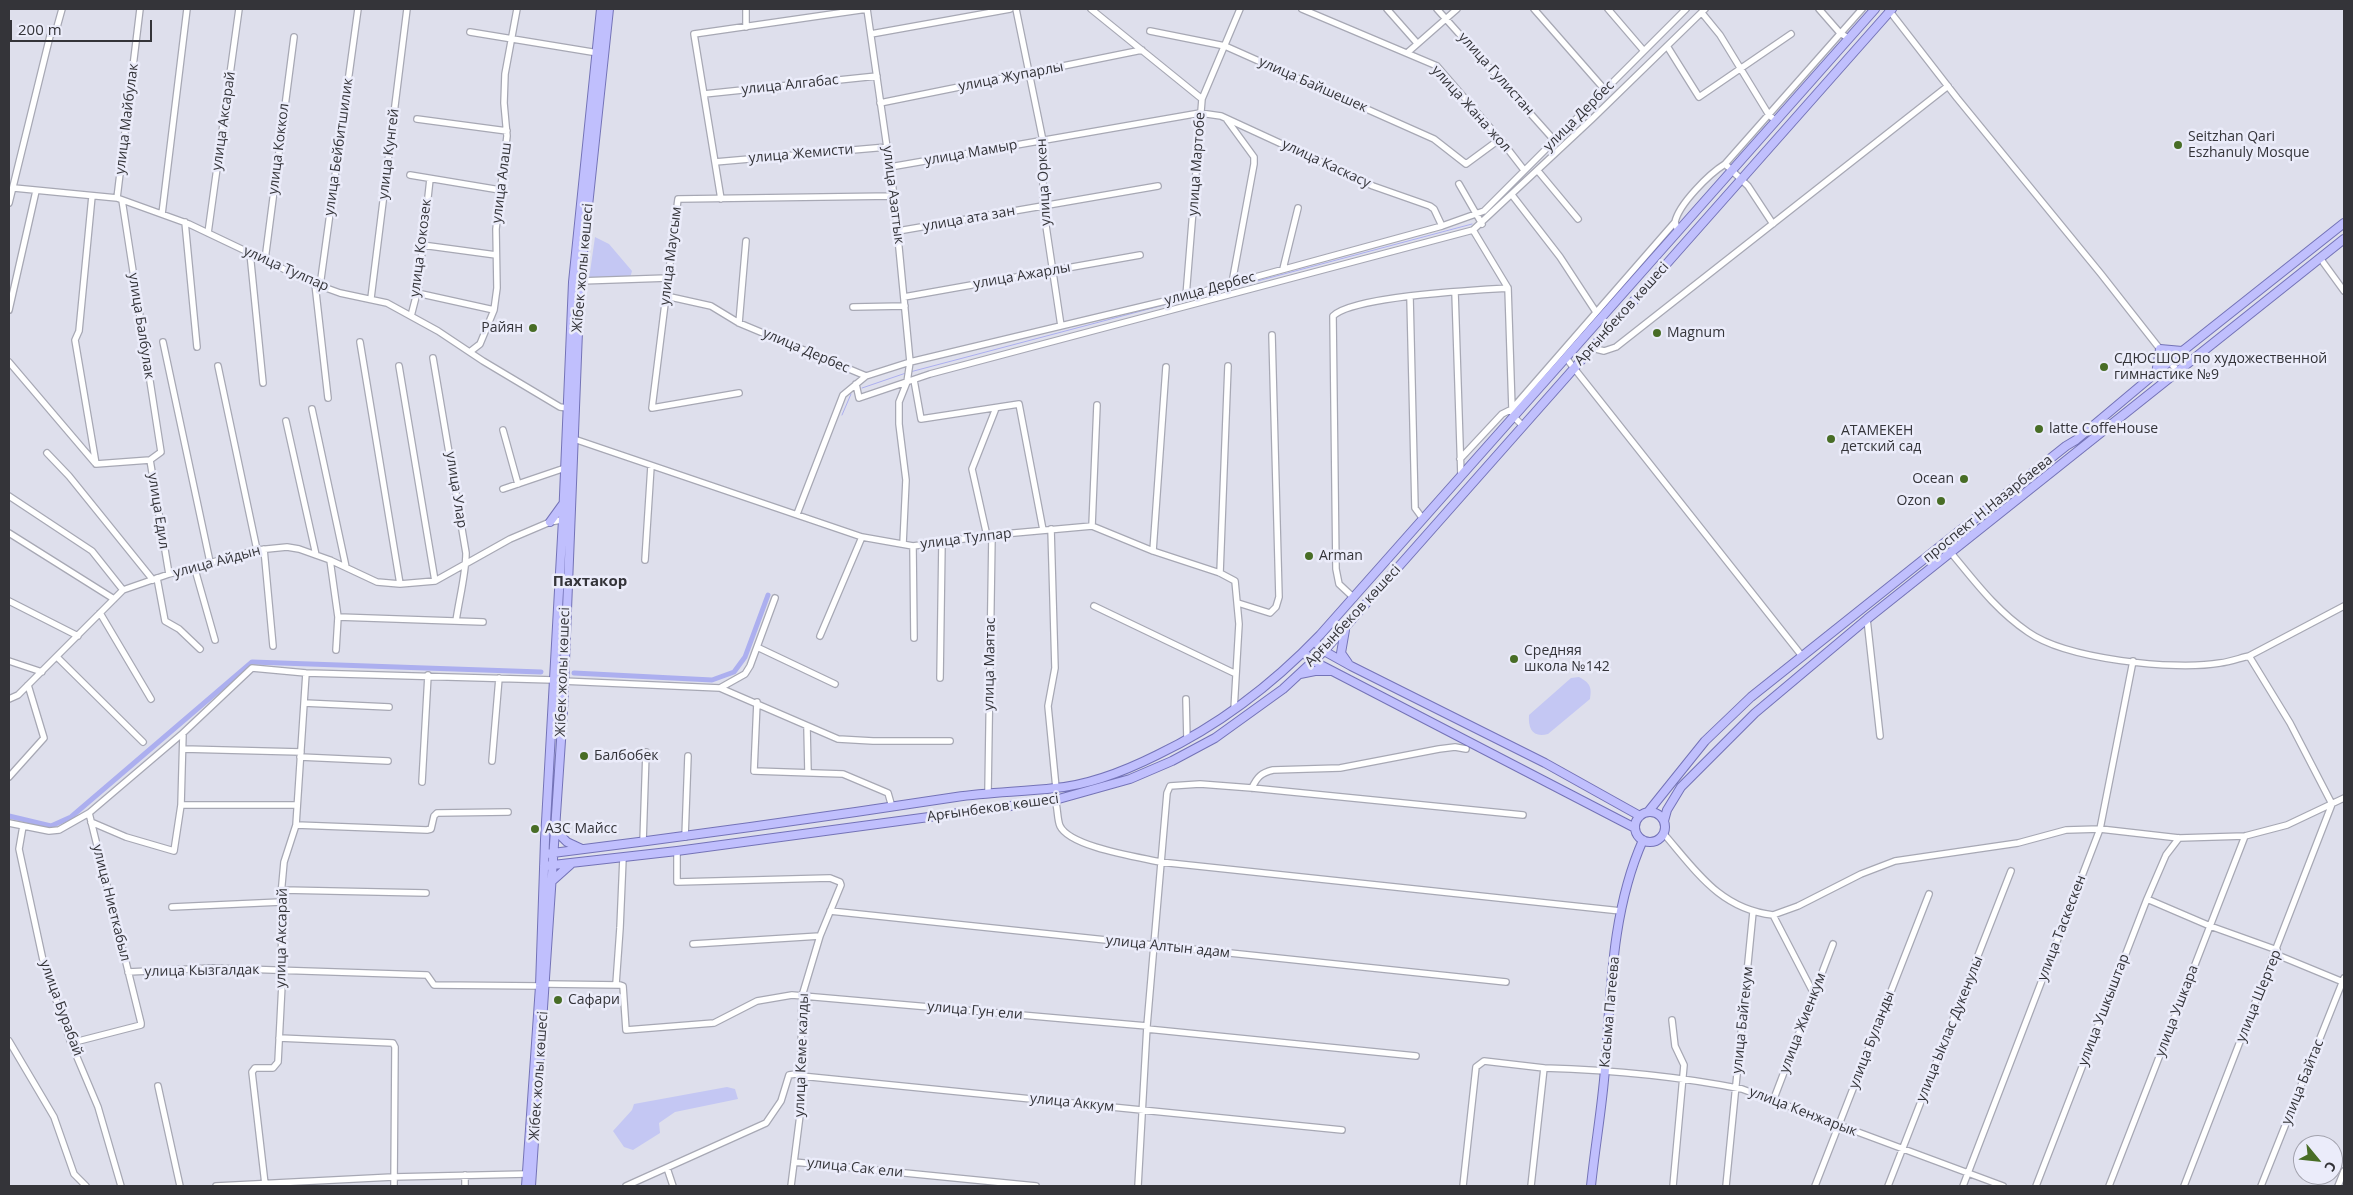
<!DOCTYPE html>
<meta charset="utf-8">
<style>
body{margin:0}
#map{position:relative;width:2353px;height:1195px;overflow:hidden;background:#dedfec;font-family:"Open Sans",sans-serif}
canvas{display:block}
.frame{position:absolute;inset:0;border:10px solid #343439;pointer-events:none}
.north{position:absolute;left:2293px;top:1135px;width:50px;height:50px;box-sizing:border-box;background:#ebecfa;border:1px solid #a2a2ad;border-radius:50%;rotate:118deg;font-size:14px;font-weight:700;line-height:20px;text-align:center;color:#343439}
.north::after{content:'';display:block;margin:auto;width:18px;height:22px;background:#486d26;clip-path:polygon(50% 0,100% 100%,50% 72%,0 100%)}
.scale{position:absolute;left:10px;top:20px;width:142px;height:22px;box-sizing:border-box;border:2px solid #343439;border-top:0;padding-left:6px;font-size:15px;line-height:18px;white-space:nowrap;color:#343439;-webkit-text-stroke:4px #ebecfa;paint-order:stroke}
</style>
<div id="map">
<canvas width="2353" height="1195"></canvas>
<div class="frame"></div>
<div class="north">С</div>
<div class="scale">200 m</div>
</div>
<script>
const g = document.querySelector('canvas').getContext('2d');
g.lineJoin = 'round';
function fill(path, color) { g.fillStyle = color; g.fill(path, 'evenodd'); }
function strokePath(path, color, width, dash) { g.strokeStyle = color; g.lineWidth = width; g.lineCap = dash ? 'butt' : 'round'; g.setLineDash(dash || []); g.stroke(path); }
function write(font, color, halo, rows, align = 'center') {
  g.font = font + ' "Open Sans",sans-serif'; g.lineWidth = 5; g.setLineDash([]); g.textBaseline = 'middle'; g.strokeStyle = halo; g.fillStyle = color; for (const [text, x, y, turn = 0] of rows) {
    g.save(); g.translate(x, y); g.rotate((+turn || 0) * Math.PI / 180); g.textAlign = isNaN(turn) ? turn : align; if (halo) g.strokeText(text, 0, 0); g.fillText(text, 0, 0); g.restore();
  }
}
fill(new Path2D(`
 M595,237L609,244L632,271L630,278L589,279Z
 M1579,677C1590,683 1592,687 1590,699L1548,734C1533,738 1528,729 1529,715L1571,678Z
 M727,1087L735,1089L738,1099L675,1112L659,1123L660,1133L633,1150L624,1147L613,1131L632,1110L634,1104Z`), '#c4c7f3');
strokePath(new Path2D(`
 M1484,216L1525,174
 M1186,300L1472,224
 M910,372L1179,301
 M862,388L906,373
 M842,415L851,394`), '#acafef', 1);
strokePath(new Path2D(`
 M574,673L712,680L734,672L745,657L768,595
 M9,816L51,826L71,817L252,662L541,672`), '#acafef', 5);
const minor = new Path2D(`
 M746,9V27
 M867,9L894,196L910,362L907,382L899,402V424L906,480L903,544
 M1016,9L1043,141V206L1061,326
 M1091,9L1202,99
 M1302,9L1437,66L1500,139L1524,170
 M1387,9L1417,43
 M1437,9L1554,140
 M1534,9L1605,90
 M1608,9L1644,51
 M1819,9L1840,33L1848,38
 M1888,9L1957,98L2101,274L2178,372
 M1702,13L1720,35L1769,115L1776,121
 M1150,31L1225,46L1434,139L1466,164L1500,139
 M470,32L598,53
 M871,34L1010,9
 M1667,46L1699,97L1791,34
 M1407,53L1457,9
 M704,94L877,76
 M880,103L1142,50
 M417,119L507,131
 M1227,120L1254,157V164L1232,283
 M715,162L887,147
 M1725,164L1862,9
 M890,167L1200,113L1221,116L1373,186L1430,206L1434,209L1442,226
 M1538,171L1578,219
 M410,175L500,190
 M1459,184L1482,224
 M14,188L117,198L189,224L315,284L340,293L387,303L438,331L483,361L560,407L567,408
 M1512,195L1560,257L1596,312
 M92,196L79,331L75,340L96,464L150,460
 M117,198L140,9
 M721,199L694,34L867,9
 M122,200L161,452L150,460L169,574
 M9,203L50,36L57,27L62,9
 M162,214L187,9
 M185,222L197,347
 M1473,230L1508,288L1512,409L1514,417L1523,426
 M898,231L1158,186
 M1678,231L1675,222C1679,204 1709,174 1725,164L1748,186L1773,224
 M208,233L239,9
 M422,245L496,255
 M250,253L263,383
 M2320,258L2344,291
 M265,260L294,37
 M1283,269L1298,208
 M580,281L668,278
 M315,284L328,398
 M320,286L358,9
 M1455,292L1461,476
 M417,293L494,310
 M666,296L711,306L739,323L866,376L910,362L1186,296L1442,226L1484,211L1686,9
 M1186,296L1202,99L1240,9
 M904,297L1140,255
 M1410,297L1415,508L1423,519
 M371,298L407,9
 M853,307L905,306
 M9,310L36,191
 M411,316L418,289L430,179
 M739,323L746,241
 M163,342L210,562
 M360,342L400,584
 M1592,348L1604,351L1616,347L1948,86
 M471,351L480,344L494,310L497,288L496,229L507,136L504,103L505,74L517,9
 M433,358L466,553C466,573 459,600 456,621
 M1566,358L1802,656
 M9,362L95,463
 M218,366L257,550
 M399,366L435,581
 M914,380L921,419L1019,404L1043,530
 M856,384L859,398L930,374L1473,230L1592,119L1705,9
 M739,393L652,408L678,199L894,196
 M312,409L346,567
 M286,421L316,555
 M503,430L518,484
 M574,439L862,537L913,546L992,535L1092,526L1153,551L1220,573L1235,581L1239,624L1234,710
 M47,453L69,476L153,580
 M1460,459L1502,414L1512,409L1675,222
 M503,489L565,468
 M9,496L92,551L123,590
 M797,514L843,395L866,376
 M1092,526L1097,405
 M1051,529L1055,668L1048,706L1056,788
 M9,533L114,599
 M987,536L972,469L996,408
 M913,546L914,638
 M264,549L273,646
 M1153,551L1166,367
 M1952,554C1976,583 1996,610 2028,632C2066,659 2174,671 2220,663C2230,662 2240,658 2249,656L2290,723L2332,804L2184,1186
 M330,560L338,617L336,650
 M645,560L651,466
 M194,566L215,640
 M1220,573L1228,366
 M157,578L165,621L179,629L200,649
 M1354,598L1339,584L1336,569L1333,316C1353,296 1475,290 1508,288
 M9,601L78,636
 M1238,603L1270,613L1276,607L1279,597L1272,335
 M1094,606L1234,673
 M100,613L151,699
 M338,617L483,622
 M1867,619L1880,736
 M820,636L862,537
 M757,647L835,684
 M2249,656L2344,606
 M57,657L143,742
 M9,661L42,672
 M940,678L942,542
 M562,681L720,688L745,674L750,666L775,598
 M720,688L838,739L873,741H950
 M9,699L18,695L123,590L169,574L257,550L287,547L299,549L330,560L377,582L400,584L435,581L510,539L550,522L566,519
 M1186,699L1187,740
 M757,702L754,771L843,774L888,793L892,807
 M304,703L389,707
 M807,727L808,772
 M183,749L301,752
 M300,757L388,761
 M492,761L499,678
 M9,777L44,738L28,685
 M422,782L428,675
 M1252,788C1257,777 1261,773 1273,770L1340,768L1439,749L1455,747L1466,749
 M988,792L992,535
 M1055,800C1058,808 1057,819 1060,826C1070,847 1138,857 1160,862L1621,911
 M181,805H297
 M91,822L126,837L174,851L181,805L183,733
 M9,823L49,831L59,830L89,813L183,733L252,668L306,673L554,680
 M296,825L427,830L431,829L434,816L437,813L508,812
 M23,826L19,849L44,965L71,1043L98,1107L121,1186
 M1664,834C1696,871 1720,909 1773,915L1814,994
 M685,837L688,756
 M643,842L646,752
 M677,851V882L830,878L840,882L841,885L820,936L802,996L800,1115L791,1186
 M282,890L426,893
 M2147,899L2210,926L2277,950
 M172,907L281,902
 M830,911L1506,982
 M1773,915L1798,906L1861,874L1895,861L2018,843L2066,830L2100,829L2179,838L2245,836L2287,825L2344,798
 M693,944L820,936
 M2275,954L2343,982
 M128,972L212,968L427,975L434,985L540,986
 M546,984L620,985L623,986L626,1030L714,1023L757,1001L792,995L1147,1026
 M616,984L620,928L623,858
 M1672,1020L1675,1046L1684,1065L1673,1186
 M1147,1029L1416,1056
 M279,1038L393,1043L395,1047L394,1186
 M9,1041L54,1117L74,1174L86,1186
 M71,1043L141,1025V1023L89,813
 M158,1086L180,1186
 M1773,1101L1833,944
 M794,1162L1036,1186
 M667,1168L673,1186
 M265,1184L252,1072L255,1068H273L278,1062L282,984L281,895L284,862L296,825L306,673
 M216,1186L393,1177L527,1174
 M465,1186V1175
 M626,1186L766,1123L781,1101L789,1075L796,1074L801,1076L1342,1130
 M1138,1186L1147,1026L1167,793L1170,786L1200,784L1252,788L1523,815
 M1463,1186L1476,1067L1484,1061L1544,1068
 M1531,1186L1544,1068C1610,1070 1677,1076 1742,1089L2003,1186
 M1726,1186L1753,912
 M1815,1186L1929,894
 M1888,1186L2011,871
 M1963,1186L2100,829L2133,661
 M2036,1186L2147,899L2166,855L2179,838
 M2109,1186L2245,836
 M2261,1186L2344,978
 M2338,1186L2344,1171`);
const major = new Path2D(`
 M2156,374L2160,349L2182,351
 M550,522L563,504
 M1345,630L1341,653L1348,663
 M1314,641L1324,651L1351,666L1545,763L1640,816
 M1303,652L1313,661L1635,828
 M1300,674L1315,671H1331
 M1648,812L1705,741L1751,697L2066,446L2076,440L2170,361L2344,223
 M1635 827a15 15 0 1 1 30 0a15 15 0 1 1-30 0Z
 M1664,821L1667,810L1681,787L1755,713L1867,619L2344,239
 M555,830L567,842L582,849
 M545,854C682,837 819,818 956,797C989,792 1022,792 1055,788C1089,785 1127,770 1157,755C1218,726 1273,684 1320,635L1875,9
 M544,866L677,851L1055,800L1130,779L1172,761L1215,738L1283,689L1324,651L1892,9
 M552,881L571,864
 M526,1186L540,986L545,840L563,519L573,282L601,9
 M531,1186L563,711L580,281L609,9
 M1591,1186C1595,1147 1602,1108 1605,1069C1611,992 1611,912 1643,840`);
strokePath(minor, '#a7a8b4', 8);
strokePath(major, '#7473b7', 10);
strokePath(minor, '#fff', 5.5);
strokePath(major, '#c0bffd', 8);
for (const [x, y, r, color] of [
 [2178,145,5,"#486d26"],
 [533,328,5,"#486d26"],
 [1657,333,5,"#486d26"],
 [2104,367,5,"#486d26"],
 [2039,429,5,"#486d26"],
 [1831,439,5,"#486d26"],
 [1964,479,5,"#486d26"],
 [1941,501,5,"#486d26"],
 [1309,556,5,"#486d26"],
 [1514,659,5,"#486d26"],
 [584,756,5,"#486d26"],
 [535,829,5,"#486d26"],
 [558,1000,5,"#486d26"]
]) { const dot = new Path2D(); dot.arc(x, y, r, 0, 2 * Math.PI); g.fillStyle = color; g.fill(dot); strokePath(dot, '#ebecfa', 2); }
write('14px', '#343439', '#ebecfa', [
 ["улица Гулистан",1496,74,48],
 ["улица Жупарлы",1011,77,-11],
 ["улица Алгабас",790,85,-6],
 ["улица Байшешек",1313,85,24],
 ["улица Жана жол",1471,109,48],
 ["улица Дербес",1579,116,-45],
 ["улица Майбулак",127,119,-83],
 ["улица Аксарай",224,121,-82],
 ["улица Бейбитшилик",339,147,-82],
 ["улица Коккол",279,149,-83],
 ["улица Мамыр",971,153,-10],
 ["улица Кунгей",389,154,-83],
 ["улица Жемисти",801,154,-5],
 ["улица Мартобе",1197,164,-86],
 ["улица Каскасу",1326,164,25],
 ["улица Оркен",1044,182,-93],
 ["улица Алаш",502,183,-83],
 ["улица Азаттык",893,195,83],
 ["улица ата зан",969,219,-10],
 ["улица Кокозек",421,248,-83],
 ["улица Маусым",671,256,-83],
 ["Жібек жолы көшесі",583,268,-85],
 ["улица Тулпар",286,269,24],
 ["улица Ажарлы",1022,276,-10],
 ["улица Дербес",1210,289,-15],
 ["Арғынбеков көшесі",1622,314,-48],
 ["улица Балбулак",141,326,81],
 ["улица Дербес",806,351,23],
 ["улица Улар",456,490,81],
 ["проспект Н.Назарбаева",1988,509,-39],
 ["улица Едил",158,511,81],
 ["улица Тулпар",966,539,-7],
 ["улица Айдын",217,562,-15],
 ["Арғынбеков көшесі",1353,616,-47],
 ["улица Маятас",990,664,-89],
 ["Жібек жолы көшесі",563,672,-88],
 ["Арғынбеков көшесі",993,808,-8],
 ["улица Ниеткабыл",111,903,76],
 ["улица Таскескен",2062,928,-69],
 ["улица Аксарай",282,938,-89],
 ["улица Алтын адам",1168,947,6],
 ["улица Кызгалдак",202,971,-1],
 ["улица Шертер",2259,996,-68],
 ["улица Бурабай",61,1008,70],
 ["улица Ушкыштар",2104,1010,-69],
 ["улица Гун ели",975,1011,5],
 ["улица Ушкара",2177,1011,-69],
 ["Касыма Патеева",1610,1012,-85],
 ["улица Байгекум",1743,1020,-84],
 ["улица Жиенкум",1803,1023,-69],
 ["улица Ыклас Дукенулы",1950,1029,-68],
 ["улица Буланды",1872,1040,-69],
 ["улица Кеме калды",802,1055,-88],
 ["Жібек жолы көшесі",539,1076,-86],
 ["улица Байтас",2303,1082,-68],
 ["улица Аккум",1072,1103,6],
 ["улица Кенжарык",1803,1112,21],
 ["улица Сак ели",855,1168,6]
]);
write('14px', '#343439', '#ebecfa', [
 ["Seitzhan Qari",2188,137],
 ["Eszhanuly Mosque",2188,153],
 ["Райян",523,328,"right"],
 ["Magnum",1667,333],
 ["СДЮСШОР по художественной",2114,359],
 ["гимнастике №9",2114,375],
 ["latte CoffeHouse",2049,429],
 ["АТАМЕКЕН",1841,431],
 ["детский сад",1841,447],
 ["Ocean",1954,479,"right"],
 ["Ozon",1931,501,"right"],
 ["Arman",1319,556],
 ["Средняя",1524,651],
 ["школа №142",1524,667],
 ["Балбобек",594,756],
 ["АЗС Майсс",545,829],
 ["Сафари",568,1000]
], 'left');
write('bold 15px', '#343439', '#ebecfa', [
 ["Пахтакор",590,582]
]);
</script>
